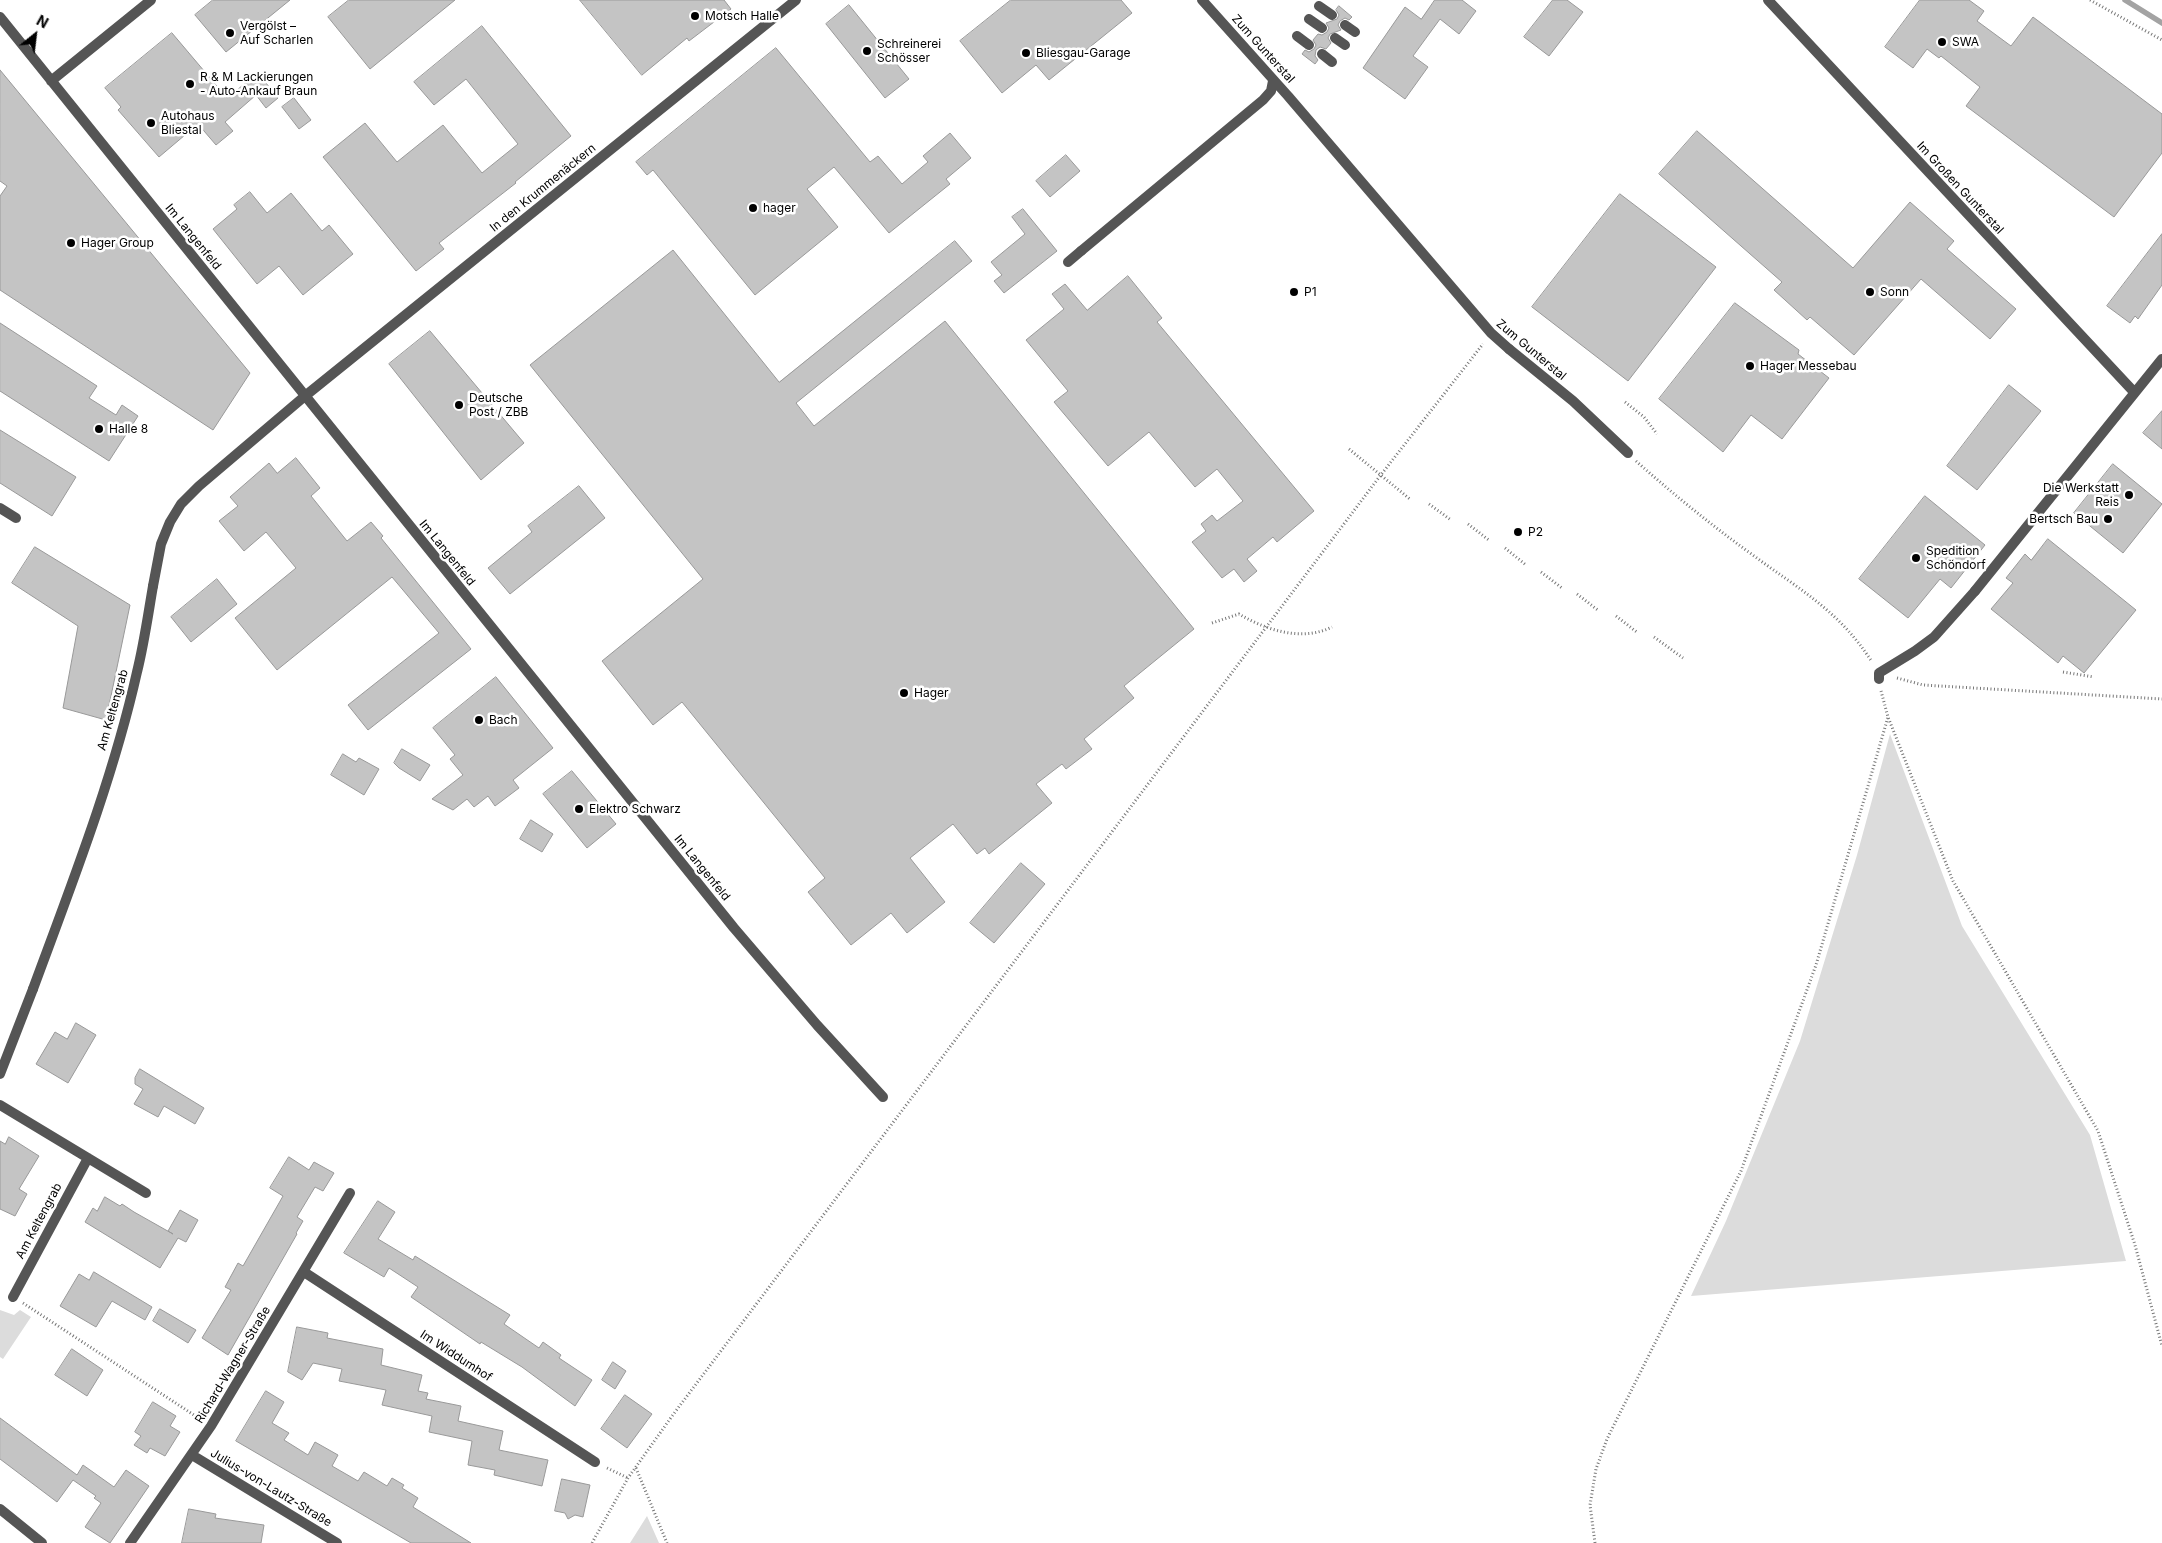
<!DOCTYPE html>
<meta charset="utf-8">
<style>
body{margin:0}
#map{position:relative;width:2162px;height:1543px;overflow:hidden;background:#fff;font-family:Inter,sans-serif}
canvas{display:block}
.north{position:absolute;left:10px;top:10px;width:50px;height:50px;-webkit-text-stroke:4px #fff;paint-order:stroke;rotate:29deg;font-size:14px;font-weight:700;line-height:20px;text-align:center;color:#000}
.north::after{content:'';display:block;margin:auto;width:18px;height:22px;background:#000;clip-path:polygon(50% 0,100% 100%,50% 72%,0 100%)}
</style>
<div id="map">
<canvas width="2162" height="1543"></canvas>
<div class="north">N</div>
</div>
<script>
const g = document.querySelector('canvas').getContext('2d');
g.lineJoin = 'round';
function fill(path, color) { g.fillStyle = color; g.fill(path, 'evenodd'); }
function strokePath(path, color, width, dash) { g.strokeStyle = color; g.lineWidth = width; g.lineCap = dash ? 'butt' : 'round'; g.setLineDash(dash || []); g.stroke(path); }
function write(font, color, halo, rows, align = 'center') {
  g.font = font + ' Inter,sans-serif'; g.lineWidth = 5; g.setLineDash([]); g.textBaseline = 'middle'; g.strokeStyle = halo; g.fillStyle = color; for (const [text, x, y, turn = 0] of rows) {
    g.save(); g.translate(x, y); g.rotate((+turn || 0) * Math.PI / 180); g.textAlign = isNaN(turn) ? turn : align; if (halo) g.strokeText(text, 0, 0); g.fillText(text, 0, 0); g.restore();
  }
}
fill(new Path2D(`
 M1890,734L1962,926L2090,1135L2126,1261L1691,1296L1726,1221L1800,1041L1857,855Z
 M0,1310L14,1315L20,1310L31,1317L3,1359L0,1357Z
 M647,1516L659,1543H630Z`), '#dcdcdc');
strokePath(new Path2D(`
 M2125,0L2162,23`), '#a3a3a3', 5.5);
const building = new Path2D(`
 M213,0H290L226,52L195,15Z
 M349,0H455L370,69L328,17Z
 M580,0H724L731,9L689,41L687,38L642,75Z
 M1011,0H1121L1132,13L1049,80L1036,65L1002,93L960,41Z
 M1435,0H1462L1476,11L1459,34L1440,19L1413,56L1428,67L1405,99L1363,68L1405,7L1421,19Z
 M1553,0H1567L1583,12L1549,56L1524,37Z
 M1920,0H1969L1984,11L1977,21L2011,46L2033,17L2162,114V153L2114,217L1966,106L1980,87L1941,56L1939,58L1927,49L1913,68L1885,47Z
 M849,5L909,79L885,98L826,24Z
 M1339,6L1352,17L1349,20L1345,18L1340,21L1338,25L1341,30L1330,34L1328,38L1331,43L1326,49L1320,47L1316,50L1315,56L1318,60L1315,64L1302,54L1305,50L1309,52L1314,49L1316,45L1313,40L1318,34L1322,35L1327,32L1329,28L1326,23L1337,19L1339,15L1336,10Z
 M482,26L571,136L515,182L516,183L439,243L444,249L416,271L323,157L365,123L397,162L443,125L482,173L518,144L466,79L434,105L414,82Z
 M172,33L227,98L258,73L278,98L266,108L256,95L225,122L233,131L216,145L198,124L159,157L118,110L121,107L105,88Z
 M776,48L870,162L878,156L902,184L928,162L923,156L950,133L971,158L946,179L950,184L889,233L834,167L807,189L838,227L755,295L653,170L647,175L636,162Z
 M0,70L250,373L213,430L0,290V196L7,186L0,181Z
 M294,98L311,120L299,129L282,107Z
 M1697,131L1853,268L1910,202L1954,241L1947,249L2016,309L1990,339L1921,279L1854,355L1810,317L1807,320L1774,290L1782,282L1659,174Z
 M1066,155L1080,171L1050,197L1036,181Z
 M250,192L267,213L291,193L322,231L329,225L353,254L303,295L279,266L257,284L213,229L237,209L234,205Z
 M1620,194L1716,267L1628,381L1532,307Z
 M1023,209L1057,251L1004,293L994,281L1002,275L991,262L1025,234L1012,217Z
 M2162,234V285L2138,319L2135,316L2130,323L2107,306Z
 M955,241L972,261L796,403L814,426L945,321L1194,629L1124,686L1134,698L1084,739L1092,749L1066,769L1062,764L1036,784L1052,803L989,854L985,848L977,854L953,824L910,858L945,902L907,933L891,913L851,945L808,892L825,878L682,702L653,725L602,661L703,579L530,365L673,250L779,382Z
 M1128,276L1162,318L1157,322L1314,511L1277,542L1273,537L1247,559L1257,571L1244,582L1234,569L1222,578L1192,542L1206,531L1201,524L1212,515L1217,521L1243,501L1217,469L1195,487L1149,432L1108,466L1054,402L1068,391L1026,340L1064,309L1052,294L1065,284L1087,310Z
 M1735,303L1799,350L1798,354L1829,378L1782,439L1751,415L1723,452L1659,399Z
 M0,323L97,386L89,398L116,415L122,405L138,416L109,461L0,391Z
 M430,331L524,443L481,480L389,364Z
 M2009,385L2041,411L1977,490L1947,466Z
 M2162,411V449L2143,433Z
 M0,430L76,477L52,516L0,483Z
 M296,458L320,488L311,496L347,541L371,522L383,536L381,538L471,649L368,730L348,705L439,633L392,577L277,670L235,618L296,568L266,532L244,551L219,521L238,506L230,497L269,463L277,473Z
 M2113,464L2162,504L2123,553L2074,513Z
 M579,486L605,518L510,594L488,568L532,532L528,526Z
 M1925,496L1985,545L1951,588L1940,579L1908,618L1859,579Z
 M2048,539L2136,610L2084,673L2063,656L2058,663L1991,609L2013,583L2006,578L2025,554L2031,560Z
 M35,547L130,605L106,720L63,708L78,626L12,583Z
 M217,579L237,604L191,642L171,617Z
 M496,677L553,748L513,780L519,788L495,806L488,796L474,807L467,799L453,810L432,799L463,775L450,759L455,755L433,728Z
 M402,749L430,765L420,781L399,768L394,763Z
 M343,754L356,762L359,758L379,769L364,795L331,775Z
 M572,771L616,824L587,848L543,794Z
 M531,820L553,834L542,852L520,839Z
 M1021,863L1045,884L994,943L970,923Z
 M76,1023L96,1035L68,1083L36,1064L55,1032L67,1039Z
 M140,1069L204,1108L195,1124L164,1106L158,1117L134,1104L143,1089L135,1084V1078Z
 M9,1137L39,1156L19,1189L27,1194L15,1216L0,1209V1141L5,1144Z
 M289,1157L309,1170L314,1162L334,1173L323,1191L315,1187L297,1217L303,1221L296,1233L297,1234L228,1355L202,1338L231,1290L225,1287L238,1263L243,1266L283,1196L270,1188Z
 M105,1197L120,1206L122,1204L134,1212L173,1234L168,1231L180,1210L198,1220L186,1242L178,1238L160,1268L85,1222L93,1208L97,1211Z
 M378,1201L395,1212L378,1239L413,1260L415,1256L510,1315L504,1324L539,1348L543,1342L561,1355L559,1358L592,1380L575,1406L522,1367L481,1342L480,1344L411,1297L418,1287L389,1268L384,1277L344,1253Z
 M94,1272L152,1307L145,1320L112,1301L96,1327L60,1306L79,1274L89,1280Z
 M160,1309L196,1330L188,1343L153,1321Z
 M297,1327L328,1333L327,1338L383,1349L381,1365L422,1375L418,1391L428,1393L426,1399L461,1406L458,1421L503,1431L499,1450L548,1460L542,1486L494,1475L495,1470L468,1465L472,1441L429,1432L432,1416L382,1405L386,1390L339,1381L342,1369L313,1363L302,1380L288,1372Z
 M72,1349L103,1370L87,1396L55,1375Z
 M613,1362L626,1371L615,1389L602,1380Z
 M266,1391L284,1402L272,1423L289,1433L284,1440L308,1455L315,1442L338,1455L332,1466L358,1481L364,1472L387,1486L392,1478L404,1485L402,1488L418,1498L413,1507L471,1543H411L236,1441Z
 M625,1395L652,1414L627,1448L601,1429Z
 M153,1402L176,1416L170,1426L180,1432L165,1456L150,1448L147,1453L134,1445L141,1436L135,1432Z
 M0,1418L77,1475L83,1465L114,1487L126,1470L149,1486L110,1543L85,1527L101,1503L94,1498L96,1496L73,1480L57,1502L0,1459Z
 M562,1479L590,1485L583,1517L575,1515L568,1519L565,1513L555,1511Z
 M189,1509L216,1514L215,1518L264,1525L261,1543H182Z`);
fill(building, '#c4c4c4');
strokePath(building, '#999', 1);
strokePath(new Path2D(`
 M2090,0L2162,40
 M1625,402L1644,417L1657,434
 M1349,449L1411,500
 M1636,461C1673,494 1710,524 1750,553C1797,588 1839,610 1872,662
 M1429,504L1451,520
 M1468,524L1490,541
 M1505,548L1526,565
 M1541,572L1562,588
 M1577,594L1599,611
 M1616,616L1638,633
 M1212,623L1239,614C1266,630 1302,642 1332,627
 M1654,637L1683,658
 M2063,672L2094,677
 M1897,678L1923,685L2162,699
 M1881,691L1888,717L1953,881L2098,1131L2135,1245L2162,1346
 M23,1303L200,1419
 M607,1468L628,1478
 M636,1468L667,1543
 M592,1543L628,1478L675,1412L1380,476L1483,344
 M1595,1543L1590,1505L1596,1469L1607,1439L1741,1171L1816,965L1888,717`), '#777', 3, [1, 2.5]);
strokePath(new Path2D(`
 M1319,6L1332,15
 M1309,19L1322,28
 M1345,25L1355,32
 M1297,36L1309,45
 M1335,38L1345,45
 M1322,54L1332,62
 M1068,262L1081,251
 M1509,349L1573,401L1628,453
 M1879,679V673L1915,651L1934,637L1975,591
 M33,989C71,886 113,779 137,672C144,644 148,615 153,586`), '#555', 10);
strokePath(new Path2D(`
 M1202,0L1288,96L1491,333L1509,349
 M1768,0L2134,392
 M0,17L734,928L817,1025L883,1097
 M51,81L151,0
 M1081,251L1263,100L1271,91L1273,81
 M0,508L16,518
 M153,586L161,544L170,522L181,504L199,486L305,396L796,0
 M1975,591L2162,359
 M0,1074L33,989
 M0,1105L146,1193
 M304,1272L595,1462
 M13,1297L88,1158
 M192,1455L337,1543
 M0,1509L42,1543
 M130,1543L211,1426L350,1193`), '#555', 10);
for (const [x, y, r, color] of [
 [695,16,5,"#000"],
 [230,33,5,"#000"],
 [1942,42,5,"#000"],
 [867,51,5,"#000"],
 [1026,53,5,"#000"],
 [190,84,5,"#000"],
 [151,123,5,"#000"],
 [753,208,5,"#000"],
 [71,243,5,"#000"],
 [1294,292,5,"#000"],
 [1870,292,5,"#000"],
 [1750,366,5,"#000"],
 [459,405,5,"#000"],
 [99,429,5,"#000"],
 [2129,495,5,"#000"],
 [2108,519,5,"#000"],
 [1518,532,5,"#000"],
 [1916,558,5,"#000"],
 [904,693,5,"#000"],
 [479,720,5,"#000"],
 [579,809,5,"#000"]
]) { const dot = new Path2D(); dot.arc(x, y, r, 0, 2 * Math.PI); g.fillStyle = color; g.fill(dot); strokePath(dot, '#fff', 2); }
write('12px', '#000', '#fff', [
 ["Motsch Halle",705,16],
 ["Vergölst –",240,26],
 ["Auf Scharlen",240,40],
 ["SWA",1952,42],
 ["Schreinerei",877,44],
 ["Schösser",877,58],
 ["Bliesgau-Garage",1036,53],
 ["R & M Lackierungen",200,77],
 ["- Auto-Ankauf Braun",200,91],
 ["Autohaus",161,116],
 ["Bliestal",161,130],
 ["hager",763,208],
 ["Hager Group",81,243],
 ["P1",1304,292],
 ["Sonn",1880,292],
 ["Hager Messebau",1760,366],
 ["Deutsche",469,398],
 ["Post / ZBB",469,412],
 ["Halle 8",109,429],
 ["Die Werkstatt",2119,488,"right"],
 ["Reis",2119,502,"right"],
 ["Bertsch Bau",2098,519,"right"],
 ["P2",1528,532],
 ["Spedition",1926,551],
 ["Schöndorf",1926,565],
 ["Hager",914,693],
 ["Bach",489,720],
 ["Elektro Schwarz",589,809]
], 'left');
write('12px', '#000', '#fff', [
 ["Zum Gunterstal",1263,49,48],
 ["In den Krummenäckern",543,188,-39],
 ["Im Großen Gunterstal",1960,188,47],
 ["Im Langenfeld",193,237,51],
 ["Zum Gunterstal",1531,350,40],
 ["Im Langenfeld",447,553,51],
 ["Am Keltengrab",113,710,-74],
 ["Im Langenfeld",702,868,51],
 ["Am Keltengrab",39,1221,-62],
 ["Im Widdumhof",456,1356,33],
 ["Richard-Wagner-Straße",233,1365,-59],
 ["Julius-von-Lautz-Straße",271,1488,31]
]);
</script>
